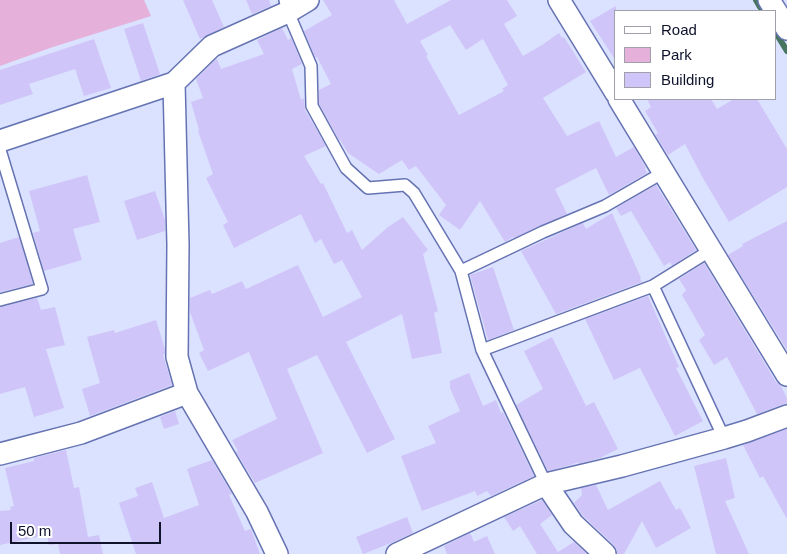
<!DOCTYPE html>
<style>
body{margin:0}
#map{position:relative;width:787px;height:554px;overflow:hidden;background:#dbe2ff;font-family:Arial,sans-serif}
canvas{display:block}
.legend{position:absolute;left:614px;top:10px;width:162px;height:90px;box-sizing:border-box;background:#fff;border:1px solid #9fa0aa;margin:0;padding:6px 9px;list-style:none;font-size:15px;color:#0e122b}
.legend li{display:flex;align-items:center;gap:10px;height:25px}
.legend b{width:25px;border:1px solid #9fa0aa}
.scale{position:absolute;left:10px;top:522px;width:151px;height:22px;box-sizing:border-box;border:2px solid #0e122b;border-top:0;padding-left:6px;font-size:15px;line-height:18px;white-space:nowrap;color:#0e122b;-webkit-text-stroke:4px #fff;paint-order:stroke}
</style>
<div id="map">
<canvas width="787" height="554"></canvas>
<ul class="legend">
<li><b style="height:6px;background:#fff"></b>Road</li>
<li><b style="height:14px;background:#e5b1da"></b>Park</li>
<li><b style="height:14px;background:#d0c5f8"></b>Building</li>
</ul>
<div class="scale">50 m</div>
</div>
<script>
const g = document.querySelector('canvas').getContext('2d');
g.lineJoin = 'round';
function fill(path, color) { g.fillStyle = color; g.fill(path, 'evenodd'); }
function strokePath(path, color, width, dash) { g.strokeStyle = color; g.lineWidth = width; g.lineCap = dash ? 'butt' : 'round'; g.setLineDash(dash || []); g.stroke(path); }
fill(new Path2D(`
 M0,0H144L151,16L50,48L0,66Z`), '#e5b1da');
strokePath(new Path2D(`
 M756,0L760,7
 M776,33L787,51`), '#487560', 6);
fill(new Path2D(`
 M183,0H212L224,27L200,39Z
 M246,0H269L271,6L252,14Z
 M323,0H394L407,24L451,0H507L517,16L504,24L523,56L542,45L559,33L562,38L564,37L586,72L543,98L567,136L599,121L616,157L634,147L646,168L645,169L647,173L609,195L596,168L555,189L567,214L514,238L513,237L505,242L480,201L460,230L439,215L446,205L416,166L409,170L402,160L379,174L348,153L340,140H339L319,104V90L331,84L317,57H315L304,31L332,15ZM450,25L466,50L483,39L508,85L502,89L504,91L459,115L426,56L428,55L420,41Z
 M616,6V61L590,21Z
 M143,23L160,74L141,81L124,29Z
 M282,28L288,40L291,38L302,64L292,69L301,100L304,98L305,110L326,146L304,156L321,184L323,183L347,233L352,230L362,250L388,227L403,217L428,250L423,254L438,311L434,313L442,353L412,359L402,314L346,342L395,439L367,453L317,355L287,369L323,453L255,483L236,452L238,451L232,440L277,419L249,352L208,371L199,353L204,350L190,312V298L210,290L212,294L242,281L246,289L298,265L323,317L362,297L342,260L334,264L321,239L315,243L301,214L234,248L223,225L228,222L206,178L213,174L198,131L199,130L191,102L203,98L196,79L216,59H217L221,69L264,54L257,40Z
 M94,39L111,88L84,96L75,69L29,84L33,94L0,105V70Z
 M647,99H711L717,109L734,99H757L787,149V187L729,222L704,180L685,144L668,155L655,135L658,133L645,111L651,107Z
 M87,175L100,222L73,229L82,260L44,271L33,233L40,231L29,191Z
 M656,185L696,250L672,266L670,262L664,266L631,211L621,216L616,208Z
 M155,191L165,220V231L137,240L124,201Z
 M612,213L641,278L640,279L642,282L556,314L521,251L583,223L586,229Z
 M787,221V350L728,255L743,246L742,244Z
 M19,237L33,284L0,292V243Z
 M704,263L776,382L781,386L787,398V404H783L757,414L727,357L714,365L699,340L705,335L682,295L686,290L679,279Z
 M493,267L514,330L488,340L470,275Z
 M648,296L679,367L676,368L703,421L675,436L640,368L614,380L585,319Z
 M37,298L41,310L55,307L65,345L46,349L64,408L34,417L25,387L0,394V307Z
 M156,320L165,349V354L163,355L172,385L90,416L82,389L100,383L87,337L114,330L115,333Z
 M552,337L586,406L594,402L618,449L600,458L578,464V462L571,465L548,471L516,405L543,389L524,351Z
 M469,373L483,406L496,400L501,413L503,412L534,476L491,496L487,491L477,496L475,491L422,511L401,456L436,443L428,426L460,411L450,388V381Z
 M175,411L179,424L164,429L160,417Z
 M787,429V519L763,476L760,478L743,445Z
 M66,450L74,488L79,487L88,537L99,535L103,554H60L58,544L49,545L47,535L0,545V511L11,510L10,507L14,506L5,468L34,461V458Z
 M726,458L735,498L725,501L749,554H716L694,466Z
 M212,460L232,494L229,495L245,531L251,529L260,554H136L119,503L138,496L135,488L152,482L164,518L199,505L187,469Z
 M660,481L676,510L680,508L691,528L656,548L642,521L624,554H617V550L614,545L583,516L574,503L582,495L581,488L596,485L608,510Z
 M542,500L552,515L540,524L558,552L574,542L587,554H537L520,526L513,531L504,517Z
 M407,517L413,533L391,543L363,554L356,537Z
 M470,533L474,542L487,536L495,554H446H447L444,546Z`), '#d0c5f8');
const service = new Path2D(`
 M285,0L288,12L311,66L312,106L346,168L368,188L405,185L414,193L461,271L482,350L546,484
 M0,150L42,289L0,300
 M461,271L543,232L605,206L664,172
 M653,286L724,438
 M482,350L653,286L711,250`);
const minor = new Path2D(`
 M559,0L616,93
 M769,0L787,29
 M174,83L178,245L177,357L187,393L257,512L277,554
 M619,99L787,375
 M0,141L174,83L212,46L288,12L308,0
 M0,454L81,433L187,393
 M546,484L573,524L605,554
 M397,554L546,484L622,466L724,438L747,431L787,416`);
strokePath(service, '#6673b2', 14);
strokePath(minor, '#6673b2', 24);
strokePath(service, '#fff', 11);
strokePath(minor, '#fff', 21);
</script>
